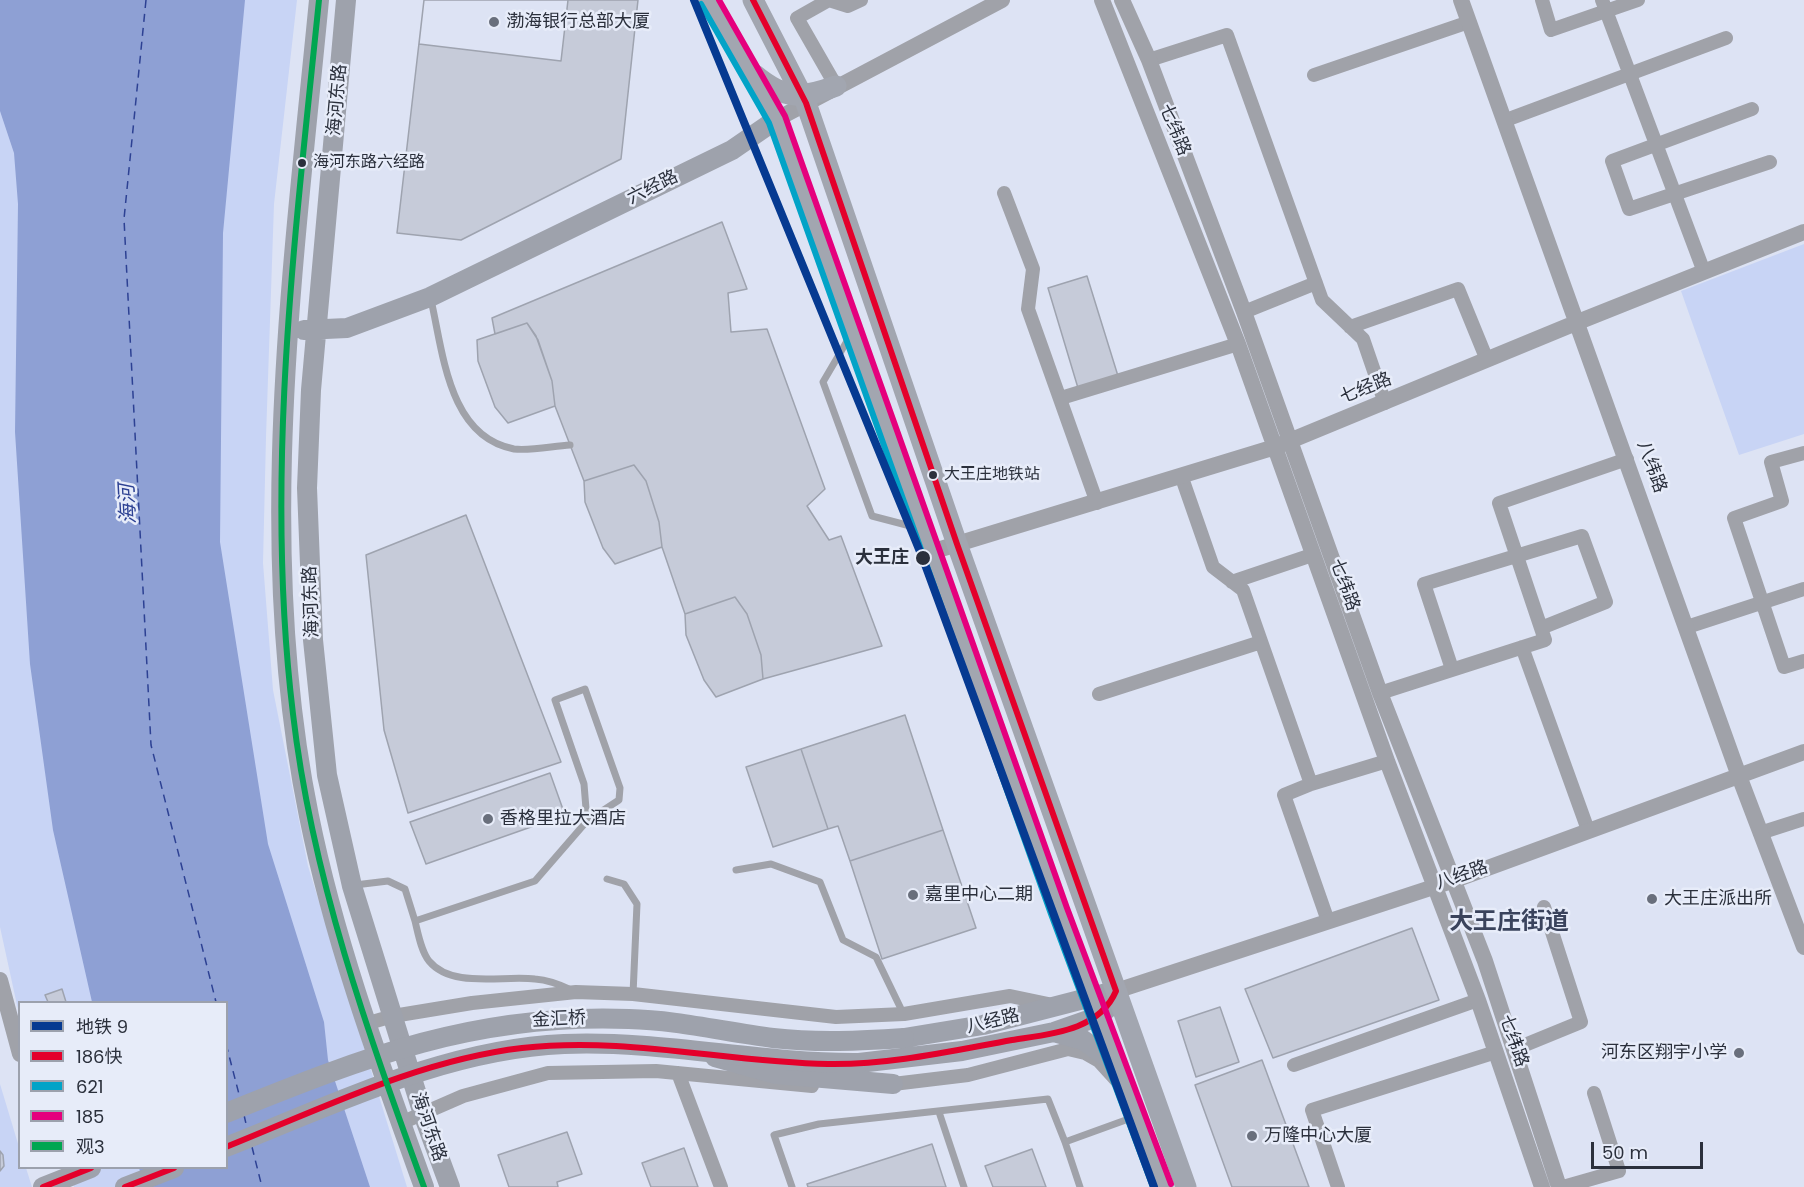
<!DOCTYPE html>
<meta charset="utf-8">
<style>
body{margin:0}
#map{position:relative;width:1804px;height:1187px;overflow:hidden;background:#dde3f4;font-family:Poppins,"Noto Sans SC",sans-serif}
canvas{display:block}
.legend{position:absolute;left:18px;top:1001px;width:210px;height:168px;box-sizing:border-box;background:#e7ecf9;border:2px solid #9ca1ad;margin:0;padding:8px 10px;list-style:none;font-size:18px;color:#2b303c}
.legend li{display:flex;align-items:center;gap:12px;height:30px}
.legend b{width:30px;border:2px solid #9ca1ad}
.scale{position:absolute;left:1591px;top:1142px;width:112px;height:27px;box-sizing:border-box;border:3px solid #2b303c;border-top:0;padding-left:8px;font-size:18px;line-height:21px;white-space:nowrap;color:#2b303c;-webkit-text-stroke:4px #e7ecf9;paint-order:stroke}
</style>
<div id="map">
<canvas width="1804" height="1187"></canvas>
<ul class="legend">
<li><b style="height:8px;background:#063a91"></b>地铁 9</li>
<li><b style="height:8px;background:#e4002b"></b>186快</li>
<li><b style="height:8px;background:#02a3c7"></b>621</li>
<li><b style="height:8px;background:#e5007d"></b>185</li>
<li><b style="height:8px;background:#00a651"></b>观3</li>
</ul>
<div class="scale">50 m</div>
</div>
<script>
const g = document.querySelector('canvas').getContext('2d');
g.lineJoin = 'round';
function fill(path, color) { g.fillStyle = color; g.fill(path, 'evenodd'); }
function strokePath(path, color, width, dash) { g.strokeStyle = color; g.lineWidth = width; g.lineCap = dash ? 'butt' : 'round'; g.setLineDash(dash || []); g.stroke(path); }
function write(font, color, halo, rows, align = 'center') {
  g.font = font + ' Poppins,"Noto Sans SC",sans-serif'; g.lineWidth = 5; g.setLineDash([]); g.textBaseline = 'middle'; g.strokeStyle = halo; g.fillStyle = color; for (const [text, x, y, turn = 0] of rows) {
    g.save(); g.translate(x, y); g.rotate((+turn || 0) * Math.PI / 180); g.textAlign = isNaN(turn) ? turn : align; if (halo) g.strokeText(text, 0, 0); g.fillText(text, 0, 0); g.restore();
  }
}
fill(new Path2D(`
 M0,0H297L274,204L266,437L263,563L273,690L308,866L407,1187H74L68,1168H226V1002H20L19,1012L17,1005L0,927Z
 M1804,244V434L1739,455L1681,291Z
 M0,1084L19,1147L20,1168H26L32,1187H0Z`), '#c8d4f5');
fill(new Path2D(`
 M0,0H245L223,233L220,542L268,844L324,1022L328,1060L370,1187H145L139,1168H226V1002H92L53,830L30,664L15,432L18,204L14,153L0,111Z`), '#8ea0d4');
strokePath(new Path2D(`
 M146,0L124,219L151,745L216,1002
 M226,1044L240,1098
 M244,1115L247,1128
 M252,1147L262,1187`), '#2d4193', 1.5, [8, 6]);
const building = new Path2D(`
 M424,0H638L621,159L461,240L397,233Z
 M424,0H568L561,61L419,44Z
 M722,222L747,289L728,293L731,332L767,329L825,489L807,506L829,540L841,536L882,646L763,679L761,655L747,614L735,597L685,614L662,547L659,522L646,481L634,465L584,481L555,406L552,381L536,336L527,323L495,334L492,318Z
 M1087,276L1118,376L1078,388L1048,288Z
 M527,323L538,340L552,381L555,406L508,423L495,407L478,361L477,340Z
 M634,465L646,481L659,522L662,547L615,564L603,548L585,502L584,481Z
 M466,515L561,762L408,813L384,730L366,555Z
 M735,597L747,614L761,655L763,679L716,697L704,680L686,635L685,614Z
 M905,715L943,830L850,861L838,826L828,829L801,749Z
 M801,749L828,829L773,847L746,767Z
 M550,773L565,815L426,864L410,822Z
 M943,830L976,928L882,959L850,861Z
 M1412,928L1439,1000L1273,1058L1245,989Z
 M62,989L66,1002H48L45,995Z
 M1220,1007L1239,1062L1196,1077L1178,1021Z
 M1262,1060L1309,1187H1232L1195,1085Z
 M567,1132L582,1174L557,1182L558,1187H509L498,1155Z
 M932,1144L946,1187H808L807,1184Z
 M684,1148L698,1187H651L642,1163Z
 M1032,1149L1046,1187H993L985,1166Z
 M0,1151L3,1155L4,1166L0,1171Z`);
fill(building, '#c6cbd9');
strokePath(building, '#9ea3af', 1.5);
strokePath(new Path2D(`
 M431,300C443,351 448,437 514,449C531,451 553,446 570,445
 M850,336L823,382L872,516L918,528
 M736,870L771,864L820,882L843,940L876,957L903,1013
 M607,879L624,884L637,904L633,994
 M355,885L388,881L405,889L415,921L535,881L587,821L619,800L620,788L585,689L555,700L584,784L587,821
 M415,921C418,933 421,951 429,961C452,989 503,975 535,979C548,980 559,984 571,990
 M939,1112L964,1187
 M1065,1142L1080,1187
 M792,1187L774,1135L819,1124L1048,1099L1065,1142L1134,1117`), '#a0a2a9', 7);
strokePath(new Path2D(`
 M1542,0L1551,30L1638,0
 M1602,0L1704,272
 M1149,60L1227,35L1322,300L1363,339L1385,403
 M1314,75L1469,22
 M836,86L797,18L829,0L848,6L861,0
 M1752,109L1612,161L1629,209L1770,162
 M1506,120L1726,38
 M1004,193L1033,269L1028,309L1097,503
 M1244,312L1316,283
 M1350,327L1458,289L1487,360
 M1061,398L1238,344
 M1804,453L1771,462L1782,501L1734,518L1784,667L1804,661
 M1182,478L1213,567L1243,590L1311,784L1387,761
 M1232,582L1312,555
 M1687,627L1804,589
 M1522,647L1588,830
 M1452,669L1424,584L1582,536L1606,602L1541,628
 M1380,693L1545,640L1499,503L1627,459
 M1099,694L1261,642
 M1311,784L1284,795L1328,921
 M1760,833L1804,819
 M365,1024L393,1016L472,1003L576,992L633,994L836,1017L904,1014L1010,996L1053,1005
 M1515,1049L1581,1022L1544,907
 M1294,1065L1478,1000
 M678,1073L721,1187
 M885,1085L968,1075L1068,1049L1085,1053L1099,1061L1119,1083
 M401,1123L463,1096L548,1073L656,1071L812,1086
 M1338,1187L1312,1110L1496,1052
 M1563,1187L1619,1171L1594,1093`), '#a0a2a9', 14);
strokePath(new Path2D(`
 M1102,0L1238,344L1387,761L1478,1000L1542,1187
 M1122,0L1149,60L1244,312L1380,693L1485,961L1559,1187
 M1461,0L1739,776L1804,947
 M777,119L1002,0
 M931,552L1275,447L1578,322L1804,232
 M0,980L20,1054
 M1116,991L1455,880L1804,752`), '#a0a2a9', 16);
strokePath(new Path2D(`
 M319,0C293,270 254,547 309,816C335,944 380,1065 424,1187
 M346,0L311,390L307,488L313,640L327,775L352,886L423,1114L450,1187
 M304,330L347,328L430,297L732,150L777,119
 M1054,1032L1083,1040L1117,1064
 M904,1038L983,1025L1107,993
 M715,1057L776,1074L893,1084
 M859,1063L962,1051L1054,1032L1097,1017L1107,1009L1116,991
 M125,1187L174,1168`), '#9ea2ac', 20);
strokePath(new Path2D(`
 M709,0L777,119L1059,911L1163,1187
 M753,0L806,103L957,544L1186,1187
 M755,75C786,100 800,99 836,86`), '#a2a6b0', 21);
strokePath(new Path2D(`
 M226,1113C365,1057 476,1013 629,1019C677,1020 725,1032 773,1038C817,1043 860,1041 904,1038
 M226,1147C335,1104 446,1049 564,1044C664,1040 760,1064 859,1063
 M43,1187L91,1168`), '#9ea2ac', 20);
strokePath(new Path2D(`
 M226,1147C321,1109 419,1060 522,1048C625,1036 725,1062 828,1064C891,1065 951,1051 1012,1040C1050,1034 1099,1031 1116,991L957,544L806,103L753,0
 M43,1187L91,1168
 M125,1187L174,1168`), '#e4002b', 6);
strokePath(new Path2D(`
 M701,4L769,123L1051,914L1153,1187`), '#02a3c7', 6);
strokePath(new Path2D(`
 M719,0L785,116L1067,908L1171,1184`), '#e5007d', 6);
strokePath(new Path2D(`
 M319,0C295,236 264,477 293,714C312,878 368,1033 424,1187`), '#00a651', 6);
strokePath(new Path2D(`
 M694,0L923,559L1154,1187`), '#063a91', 8);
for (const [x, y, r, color] of [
 [494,22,6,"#696f7c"],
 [302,163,5,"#2b303c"],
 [933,475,5,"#2b303c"],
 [923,558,8,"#2b303c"],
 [488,819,6,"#696f7c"],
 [913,895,6,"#696f7c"],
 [1652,899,6,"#696f7c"],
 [1739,1053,6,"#696f7c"],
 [1252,1136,6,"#696f7c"]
]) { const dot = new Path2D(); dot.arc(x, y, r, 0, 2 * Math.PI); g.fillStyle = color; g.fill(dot); strokePath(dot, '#e7ecf9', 2); }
write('16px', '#2b303c', '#e7ecf9', [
 ["海河东路六经路",313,163],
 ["大王庄地铁站",944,475]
], 'left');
write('18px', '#2b303c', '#e7ecf9', [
 ["渤海银行总部大厦",506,22],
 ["香格里拉大酒店",500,819],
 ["嘉里中心二期",925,895],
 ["大王庄派出所",1664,899],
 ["河东区翔宇小学",1727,1053,"right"],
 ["万隆中心大厦",1264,1136]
], 'left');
write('18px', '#2b303c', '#e7ecf9', [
 ["海河东路",338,100,-85],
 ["七纬路",1174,130,68],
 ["六经路",653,188,-26],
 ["七经路",1366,389,-22],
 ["八纬路",1651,467,70],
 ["七纬路",1344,585,70],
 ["海河东路",312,602,-92],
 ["八经路",1462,876,-19],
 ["金汇桥",559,1020,-3],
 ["八经路",993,1022,-13],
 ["七纬路",1513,1041,71],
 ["海河东路",428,1127,71]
]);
write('bold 18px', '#2b303c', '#e7ecf9', [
 ["大王庄",909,558]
], 'right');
write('italic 20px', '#2d4193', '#e7ecf9', [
 ["海河",129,504,-93]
]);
write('bold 24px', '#3a435c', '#e7ecf9', [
 ["大王庄街道",1509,923]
]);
</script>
